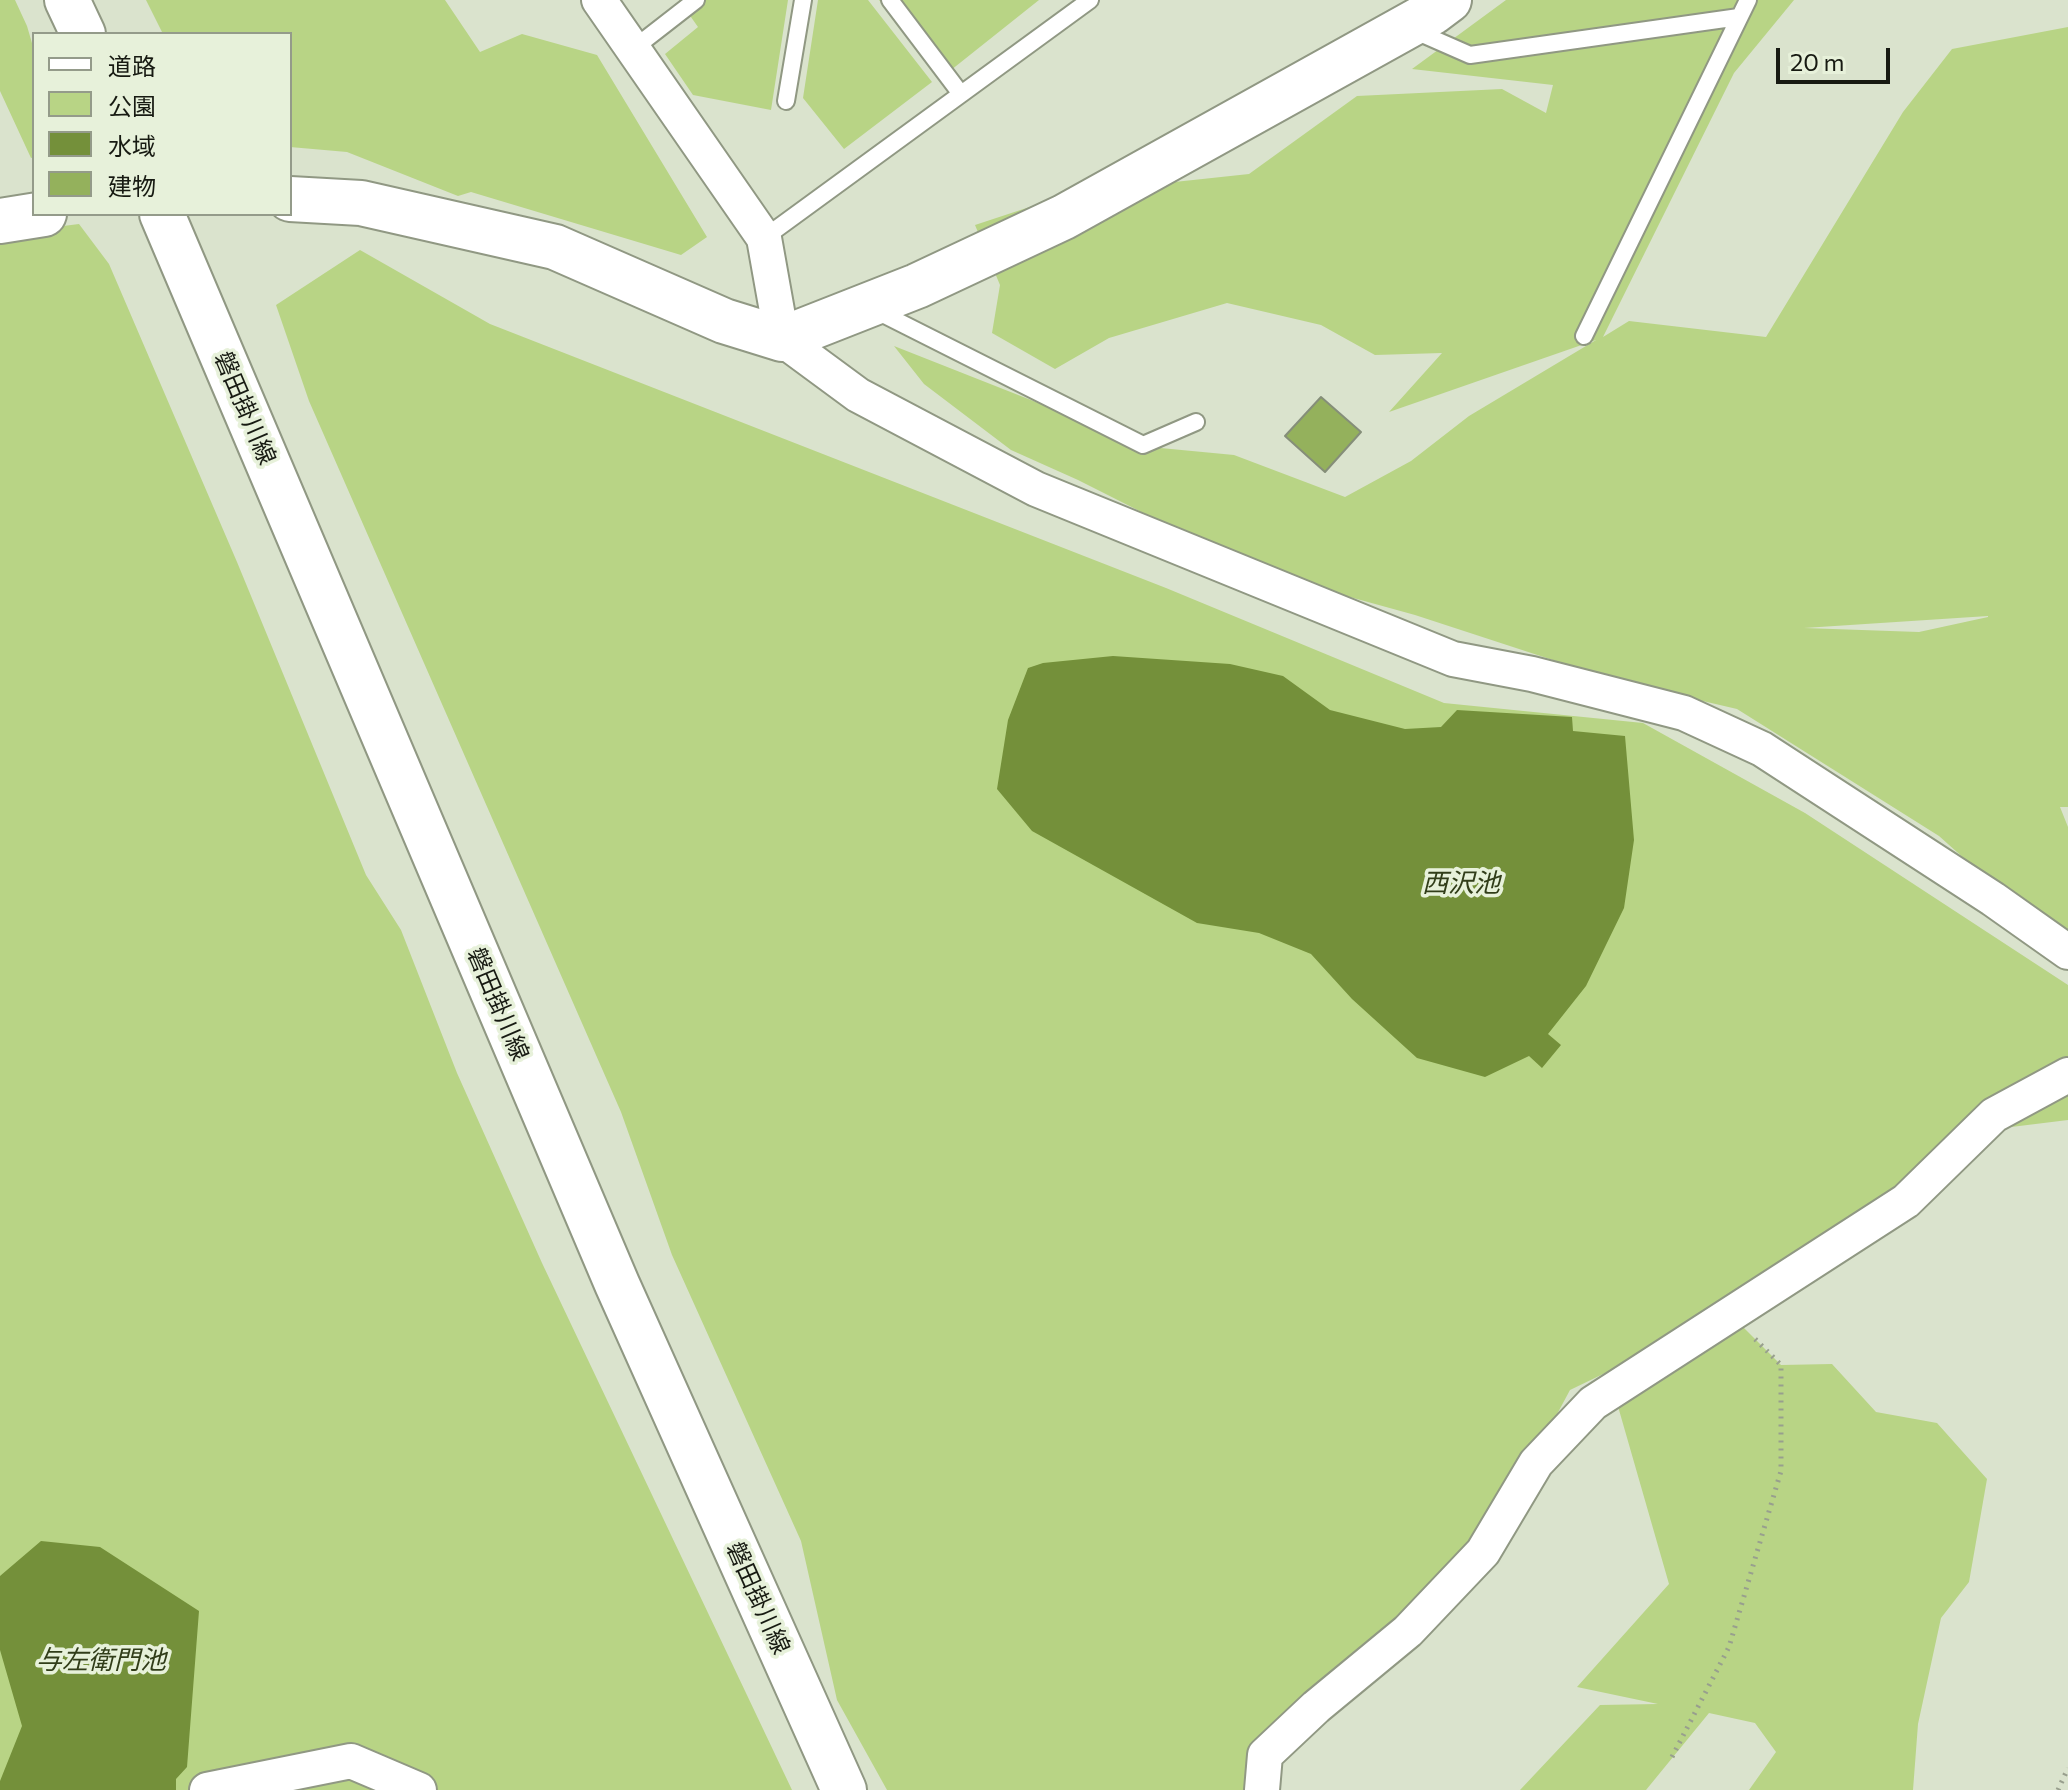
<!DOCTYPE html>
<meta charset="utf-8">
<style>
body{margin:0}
#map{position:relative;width:2068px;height:1790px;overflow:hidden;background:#dae3cd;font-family:Commissioner,"Noto Sans JP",sans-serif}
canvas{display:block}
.legend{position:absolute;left:32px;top:32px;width:260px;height:184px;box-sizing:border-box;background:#e7f1da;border:2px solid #949b8a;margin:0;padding:10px 14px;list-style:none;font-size:24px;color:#171a12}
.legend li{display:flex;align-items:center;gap:16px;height:40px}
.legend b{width:40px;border:2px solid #949b8a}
.scale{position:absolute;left:1776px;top:48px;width:114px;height:36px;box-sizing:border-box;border:4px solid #171a12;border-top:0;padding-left:10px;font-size:24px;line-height:28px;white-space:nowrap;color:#171a12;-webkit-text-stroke:6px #e7f1da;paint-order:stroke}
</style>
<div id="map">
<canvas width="2068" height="1790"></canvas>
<ul class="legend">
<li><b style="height:10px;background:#fff"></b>道路</li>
<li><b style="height:22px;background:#b8d485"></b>公園</li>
<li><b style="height:22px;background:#74903a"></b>水域</li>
<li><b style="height:22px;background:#94b15c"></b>建物</li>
</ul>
<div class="scale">20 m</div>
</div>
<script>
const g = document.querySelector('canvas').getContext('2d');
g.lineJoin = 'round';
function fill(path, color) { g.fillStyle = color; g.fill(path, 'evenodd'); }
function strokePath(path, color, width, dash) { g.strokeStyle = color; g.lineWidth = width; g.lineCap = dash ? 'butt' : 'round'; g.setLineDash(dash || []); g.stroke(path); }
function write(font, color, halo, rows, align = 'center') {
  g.font = font + ' Commissioner,"Noto Sans JP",sans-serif'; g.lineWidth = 7; g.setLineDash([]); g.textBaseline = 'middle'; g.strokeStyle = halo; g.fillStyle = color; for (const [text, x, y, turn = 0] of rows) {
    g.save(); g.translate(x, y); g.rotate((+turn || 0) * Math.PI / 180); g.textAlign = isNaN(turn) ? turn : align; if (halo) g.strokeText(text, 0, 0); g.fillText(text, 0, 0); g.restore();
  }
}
fill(new Path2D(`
 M0,0H15L27,26L34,50V157L31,158L0,91Z
 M146,0H445L480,52L522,34L597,55L707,237L681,255L471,192L458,196L347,152L290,147V34H163Z
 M679,0H788L771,110L693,95L665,54L698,27Z
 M818,0H868L932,82L844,149L803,98Z
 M879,0H1039L941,78Z
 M1506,0H1794L1734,73L1603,337L1629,321L1766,337L1903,112L1952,49L2068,27V807H2060L2068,827V951L1939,836L1737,709L1617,681L1415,615L1310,586L1197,540L1078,480L1011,450L924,384L894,346L1150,447L1234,455L1345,497L1411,461L1469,416L1596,340L1389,412L1442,353L1375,355L1321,325L1227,303L1109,338L1055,369L992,333L1000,285L975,225L1072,193L1249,174L1357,96L1502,89L1546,113L1553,85L1412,69ZM1988,617L1919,632L1804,628L1988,616Z
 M79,224L109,264L237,562L366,875L401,930L457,1073L542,1263L792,1790H0V234Z
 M360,250L490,324L1166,588L1444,703L1643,723L1805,813L2068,985V1120L1995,1129L1729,1313L1781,1365L1832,1364L1876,1412L1937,1423L1987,1479L1969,1582L1941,1618L1918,1724L1913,1790H1749L1776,1752L1755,1723L1709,1713L1646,1790H1520L1600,1705L1658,1704L1577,1687L1669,1584L1613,1389L1721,1317L1570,1390L1483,1552L1265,1755L1268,1790H887L837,1700L801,1541L672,1255L621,1112L309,401L276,305Z`), '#b8d485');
fill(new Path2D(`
 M1113,656L1230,664L1283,676L1330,710L1405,729L1441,727L1457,710L1572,717L1573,731L1625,736L1634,840L1624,908L1586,986L1548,1034L1561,1045L1542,1068L1529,1056L1485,1077L1417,1058L1352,999L1311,954L1259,933L1197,923L1032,831L997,789L1008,720L1028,668L1043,663Z
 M41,1541L100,1547L199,1611L187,1767L176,1779V1790H0V1781L22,1726L0,1650V1576Z`), '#74903a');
const building = new Path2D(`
 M1321,397L1361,432L1325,472L1285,436Z`);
fill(building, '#94b15c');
strokePath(building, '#858e79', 2);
const lane = new Path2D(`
 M890,0L961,94
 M1413,30L1470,55L1739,17
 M633,49L696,0
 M786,101L803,0
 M764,238L1090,0
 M875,310L1143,445L1196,422
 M1584,336L1748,0`);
const street = new Path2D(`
 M599,0L764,238L782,339L858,395L1036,489L1453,659L1532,674L1684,713L1762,749L1993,899L2068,952
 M207,1790L351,1761L419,1790
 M1262,1790L1265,1755L1316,1707L1408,1631L1483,1552L1536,1463L1593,1403L1906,1201L1994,1115L2068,1075`);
const secondary = new Path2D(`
 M67,0L83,34
 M290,199L361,203L555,247L724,321L782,339L917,286L1064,217L1433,12L1449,0
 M162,214L617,1284L844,1790
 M0,221L44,214`);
strokePath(lane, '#909883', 20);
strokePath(street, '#909883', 38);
strokePath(secondary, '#909883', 48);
strokePath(new Path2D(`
 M1672,1757L1729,1647L1781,1471V1365L1755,1339
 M2058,1790L2068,1768`), '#989f8e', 5, [2, 6]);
strokePath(lane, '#fff', 16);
strokePath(street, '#fff', 34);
strokePath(secondary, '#fff', 44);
write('24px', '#171a12', '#e7f1da', [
 ["磐田掛川線",245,408,67],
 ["磐田掛川線",498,1004,67],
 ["磐田掛川線",758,1598,66]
]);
write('italic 26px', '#313d19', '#e7f1da', [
 ["西沢池",1461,883],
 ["与左衛門池",101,1660]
]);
</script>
